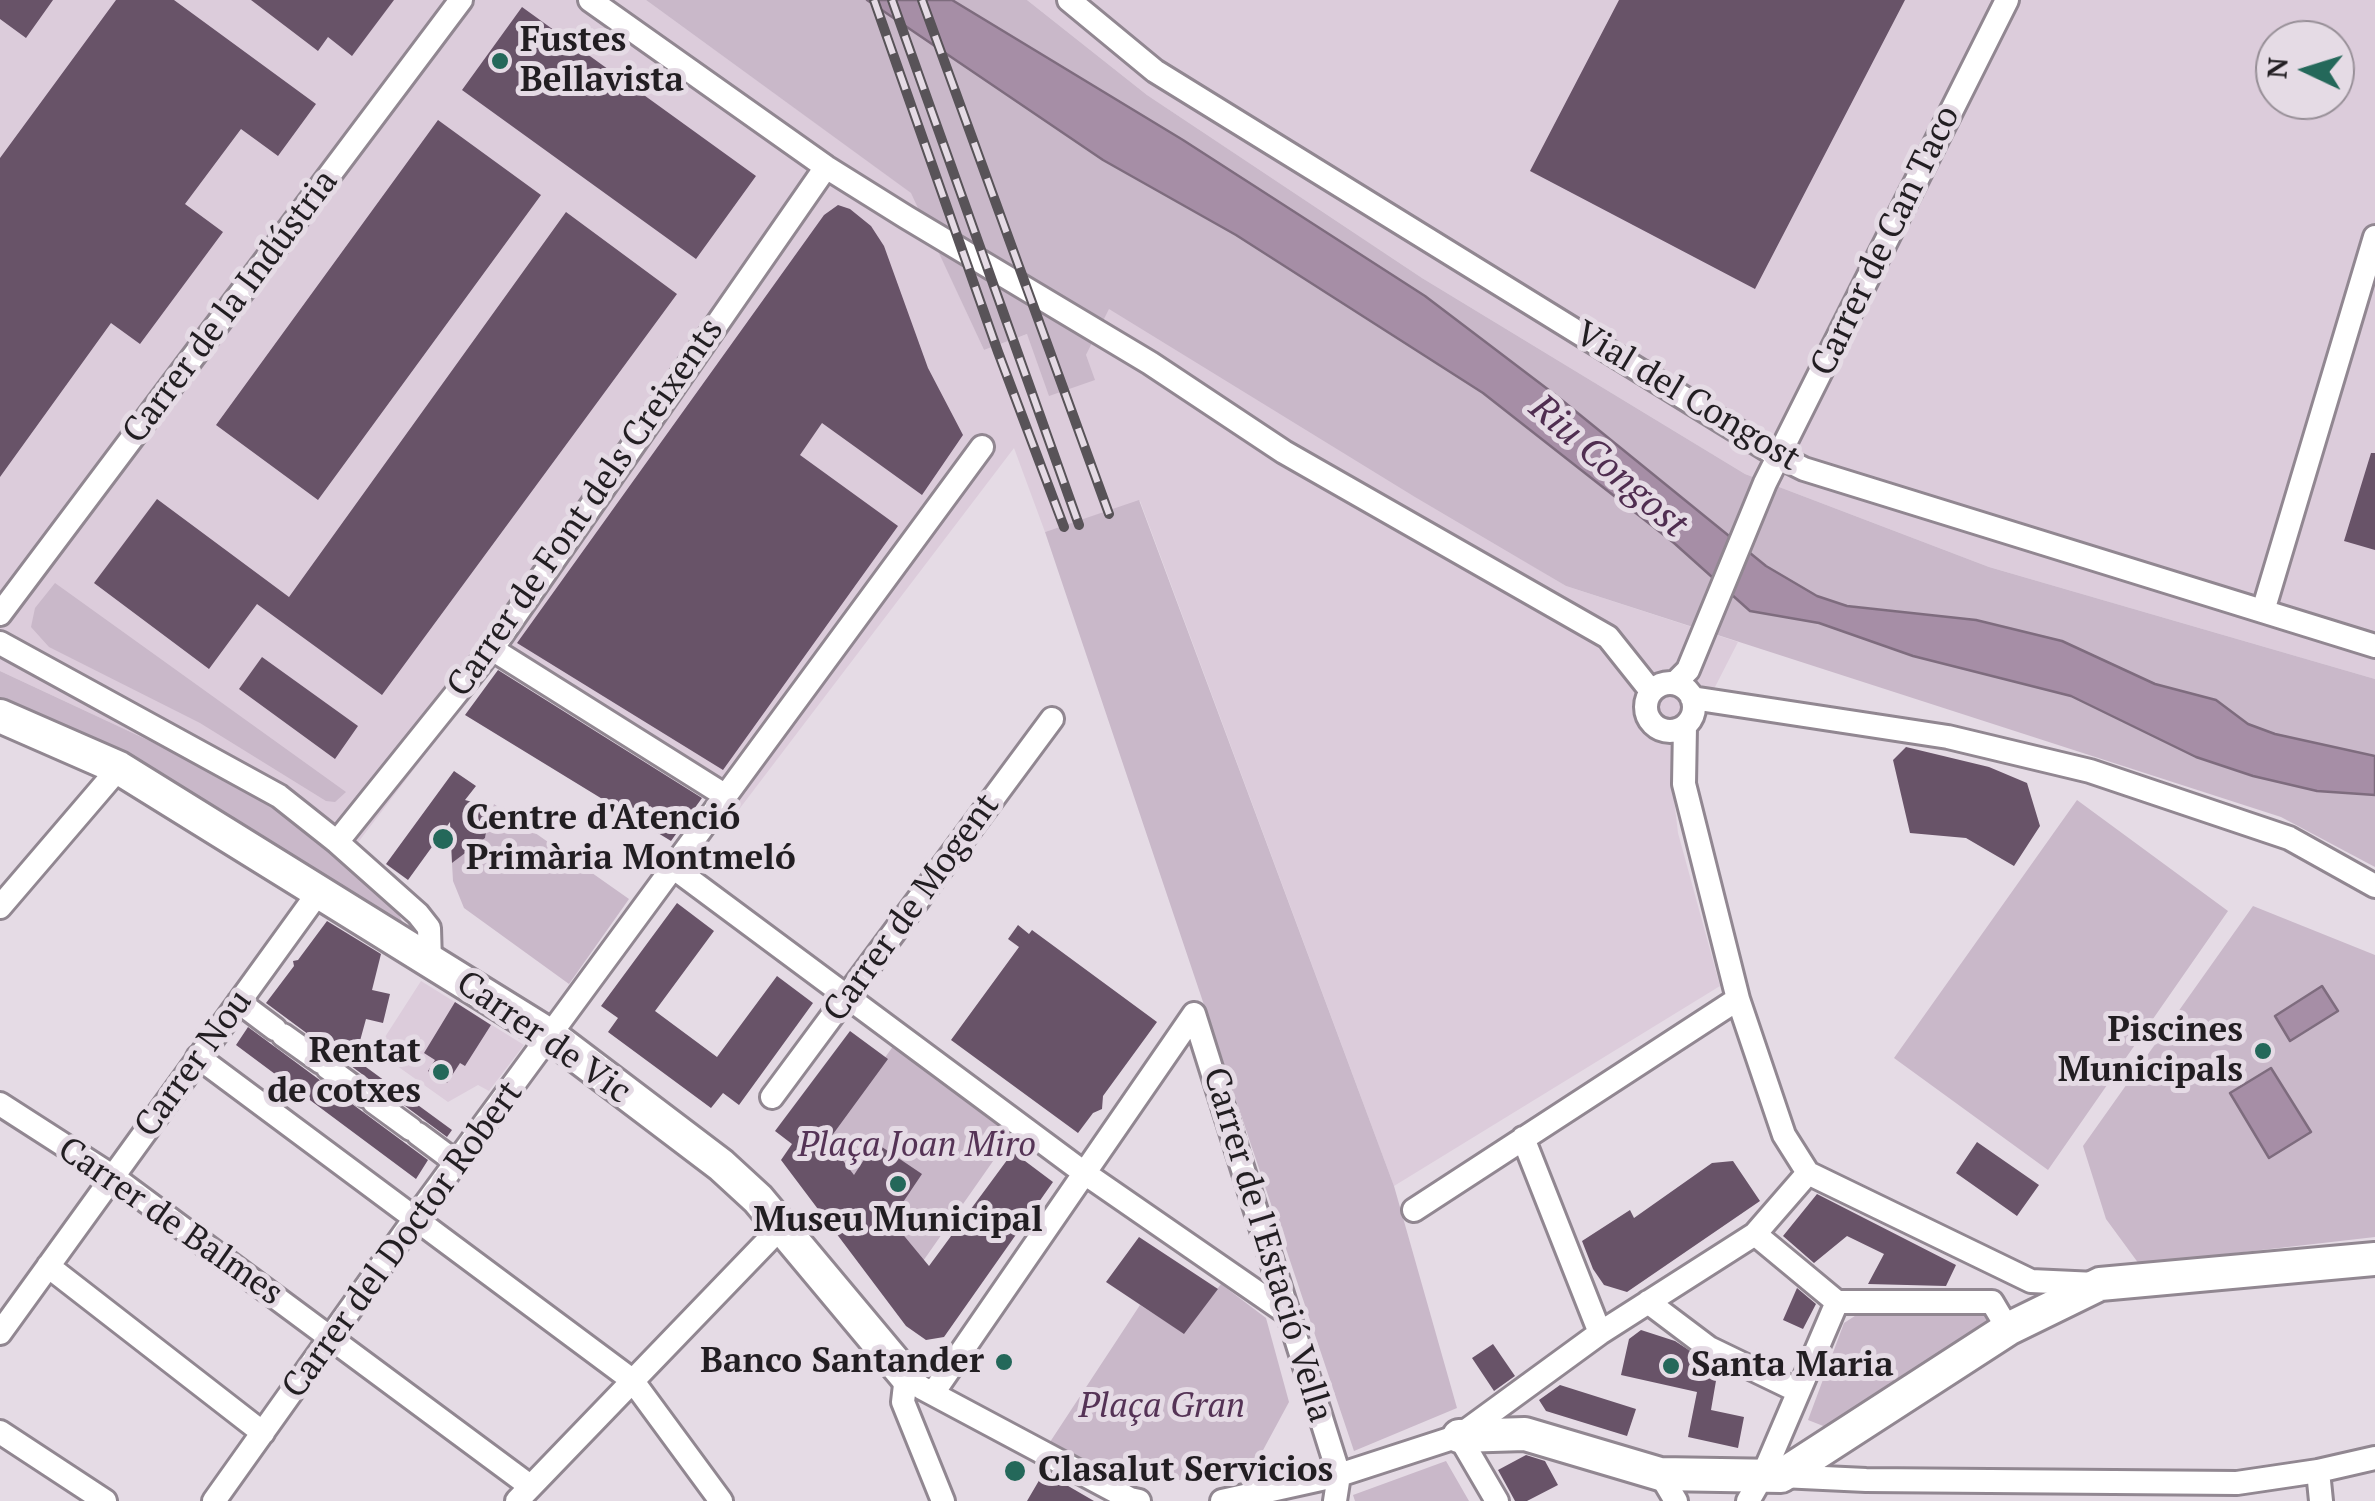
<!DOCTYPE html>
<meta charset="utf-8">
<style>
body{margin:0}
#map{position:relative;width:2375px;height:1501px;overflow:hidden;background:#e5dbe5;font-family:"PT Serif",serif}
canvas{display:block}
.north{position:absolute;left:2255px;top:20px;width:100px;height:100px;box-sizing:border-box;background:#e5dbe5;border:2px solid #978f97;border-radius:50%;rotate:274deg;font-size:28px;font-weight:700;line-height:40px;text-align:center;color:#221e22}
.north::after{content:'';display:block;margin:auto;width:35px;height:45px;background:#24685a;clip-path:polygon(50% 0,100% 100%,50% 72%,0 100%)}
</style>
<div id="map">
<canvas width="2375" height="1501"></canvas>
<div class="north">N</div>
</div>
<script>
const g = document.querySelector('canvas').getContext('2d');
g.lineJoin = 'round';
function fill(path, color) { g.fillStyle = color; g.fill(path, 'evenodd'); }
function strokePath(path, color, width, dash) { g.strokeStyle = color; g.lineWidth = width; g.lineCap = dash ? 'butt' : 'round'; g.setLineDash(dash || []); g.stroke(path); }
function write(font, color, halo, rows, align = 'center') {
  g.font = font + ' "PT Serif",serif'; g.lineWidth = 10; g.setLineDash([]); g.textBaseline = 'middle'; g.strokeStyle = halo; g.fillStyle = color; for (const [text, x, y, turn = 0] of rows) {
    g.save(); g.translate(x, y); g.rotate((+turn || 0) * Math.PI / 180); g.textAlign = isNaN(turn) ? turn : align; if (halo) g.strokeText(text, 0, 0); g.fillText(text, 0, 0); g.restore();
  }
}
fill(new Path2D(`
 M0,0H646L912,193L984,350L1027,334L1086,355L1109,308L1566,586L1738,642L1671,773L1678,833L1720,986L1394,1186L1140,501L1045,532L1014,448L734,816L496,662L343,862L258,796L150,741L0,671Z
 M1027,0H2375V679L1989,567L1745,474L1422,278L1147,95ZM2275,40H2335V100H2275Z
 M421,981L524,1045L489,1091L478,1085L448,1102L376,1051Z`), '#dcccdb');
fill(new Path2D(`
 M646,0H867L1103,160L1236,235L1483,393L1674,543L1750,611L1819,623L1913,656L2071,696L2196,757L2253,776L2317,791L2375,795V867L2281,817L1566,586L1415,497L1109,309L1086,355L1095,380L1049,396L1027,334L984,350L911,193Z
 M952,0H1027L1147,95L1422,278L1745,474L1989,567L2375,679V756L2275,734L2248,724L2216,700L2155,684L2062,641L1976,620L1837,604L1783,579L1558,397L1425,296Z
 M1139,500L1394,1186L1457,1408L1354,1451L1045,532Z
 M55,583L346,792L335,802L326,801L200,723L49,647L31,627L35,608Z
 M0,671L150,741L258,796L368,879L395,908L408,932L0,703Z
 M2077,800L2228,911L2048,1170L1894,1058Z
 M494,804L629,899L569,984L464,908L453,881L452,863L485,838Z
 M2253,906L2375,955V1237L2139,1264L2106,1219L2083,1146Z
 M894,1045L1012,1134L921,1264L826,1140Z
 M1221,1284L1266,1318L1289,1402L1255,1465L1180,1480L1137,1485L1050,1442L1140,1305L1184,1333Z
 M1987,1311L1994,1326L1836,1431L1808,1420L1844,1323L1861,1312Z
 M1446,1461L1469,1501H1355L1353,1495Z`), '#c9b8c9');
const water = new Path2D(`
 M867,0H952L1183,140L1425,296L1558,397L1766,566L1817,596L1847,606L1976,620L2062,641L2155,684L2216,700L2248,724L2275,734L2375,756V795L2317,791L2253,776L2196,757L2071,696L1913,656L1819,623L1750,611L1674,543L1483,393L1236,235L1103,160Z
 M2322,986L2338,1011L2290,1041L2275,1016Z
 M2271,1068L2311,1132L2269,1158L2230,1093Z`);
fill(water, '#a68ea6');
strokePath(water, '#7e6c7e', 2.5);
fill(new Path2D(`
 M0,0H53L26,38L0,19Z
 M116,0H174L316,104L278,156L241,129L185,204L223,232L140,344L111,323L0,477V158Z
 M251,0H394L352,56L328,37L318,51Z
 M1619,0H1905L1755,289L1530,171Z
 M522,7L756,176L696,259L462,90Z
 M438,120L541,195L318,500L216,425Z
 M838,205L850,209L871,226L884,246L928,368L963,435L922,495L822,423L800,455L898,526L723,770L517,643L824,215Z
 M566,212L677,294L382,695L257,604L209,669L94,583L157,499L289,597Z
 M2371,453H2375V550L2344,541Z
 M262,657L358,726L335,759L239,689Z
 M498,670L702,798L671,841L465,715Z
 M1906,747L1989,767L2027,783L2040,826L2014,866L1966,838L1910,833L1893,760Z
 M454,771L476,786L465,800L491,807L485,838L452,863L450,822L408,880L386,864Z
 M677,903L714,931L655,1011L717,1057L777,976L813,1003L739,1105L723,1093L711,1108L608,1032L618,1018L601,1006Z
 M327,921L381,954L372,990L390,994L383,1023L366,1019L355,1059L452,1130L447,1137L266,1003L294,966L293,961L298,960Z
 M1018,925L1029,934L1032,930L1157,1022L1103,1096L1102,1109L1093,1113L1078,1133L951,1040L1019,947L1008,939Z
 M455,1002L491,1025L465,1066L460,1063L447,1083L428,1071L435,1060L424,1053Z
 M248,1027L428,1160L416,1179L236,1045Z
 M850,1031L888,1059L828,1141L854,1175L869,1152L873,1155L879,1145L922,1174L891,1220L929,1266L1013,1152L1053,1182L944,1337L926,1340L906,1326L781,1160L792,1144L775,1131Z
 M1977,1142L2039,1185L2017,1216L1956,1173Z
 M1733,1161L1760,1201L1627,1292L1604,1285L1593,1269L1582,1241L1630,1210L1634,1218L1712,1163Z
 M1817,1194L1956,1265L1946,1286L1868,1284L1884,1254L1847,1236L1814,1263L1783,1236Z
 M1139,1237L1218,1289L1184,1334L1106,1282Z
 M1797,1288L1816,1304L1803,1329L1783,1320Z
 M1641,1330L1675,1341L1718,1369L1711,1410L1744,1417L1738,1448L1688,1437L1697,1392L1621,1375L1629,1339Z
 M1493,1344L1515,1376L1494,1391L1472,1358Z
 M1560,1385L1636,1409L1627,1436L1546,1411L1539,1400Z
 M1526,1455L1545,1461L1558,1485L1527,1501H1515L1498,1470Z
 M1044,1472L1094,1501H1027Z`), '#685368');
const street = new Path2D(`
 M590,0L826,167L906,217L1150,363L1284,452L1608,637L1651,691
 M1069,0L1155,71L1778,456L1804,469L2375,646
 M2263,611L2375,237
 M0,614L461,0
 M0,643L279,796L337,842L418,914L429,928L430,962
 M492,649L726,796
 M1646 707a24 24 0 1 1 48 0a24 24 0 1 1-48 0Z
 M1675,683L1688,670L1765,483L2007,0
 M1692,698L1948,737L2090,771L2289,838L2375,886
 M1685,726L1684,784L1738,999L1784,1135L1808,1173
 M337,842L492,649L826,167
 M674,868L1083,1172L1287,1313
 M0,907L119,768
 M239,1002L275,1029
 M1194,1014L1339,1475L1335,1501
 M283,1035L321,1062
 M198,1057L632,1380L721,1501
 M328,1068L366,1096
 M772,1097L1052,719
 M374,1102L411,1129
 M0,1104L112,1176L530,1486
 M418,1134L457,1163
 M1523,1138L1600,1333
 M1808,1173L2031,1281L2096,1284
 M1414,1210L1738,999
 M1755,1234L1837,1302H1992L2008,1329
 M48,1266L263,1433
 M1648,1302L1709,1348L1798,1391
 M0,1333L318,893
 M933,1393L1194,1014
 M0,1432L105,1501
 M1459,1436L1497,1501
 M2318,1471L2321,1501
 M1660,1474L1676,1501
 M1781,1476L1866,1480L2237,1483L2318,1471L2375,1458
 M214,1501L416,1217L982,447
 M517,1501L782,1226
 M943,1501L903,1402L906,1376L922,1388L1130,1499L1139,1501
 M1222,1501L1339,1475L1459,1436L1600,1333L1755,1234L1808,1173
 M1748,1501L1763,1475L1837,1302`);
const secondary = new Path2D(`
 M0,716L119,768L551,1036L721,1165L758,1199L906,1376
 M1459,1436L1525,1434L1660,1474L1781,1476L2008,1329L2100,1284L2375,1259`);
strokePath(street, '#918791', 28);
strokePath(secondary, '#918791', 38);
strokePath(street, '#fff', 22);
strokePath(secondary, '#fff', 32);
const rail = new Path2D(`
 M874,0L998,352L1064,527
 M892,0L1079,525
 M922,0L1109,514`);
strokePath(rail, '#585358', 10);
strokePath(rail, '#e5dbe5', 6, [19]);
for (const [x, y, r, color] of [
 [500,61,10,"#24685a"],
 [443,839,12,"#24685a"],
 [2263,1051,10,"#24685a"],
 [441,1072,10,"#24685a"],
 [898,1184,10,"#24685a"],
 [1004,1362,10,"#24685a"],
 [1671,1366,10,"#24685a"],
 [1015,1471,12,"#24685a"]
]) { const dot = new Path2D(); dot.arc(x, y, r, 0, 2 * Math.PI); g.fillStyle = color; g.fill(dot); strokePath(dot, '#e5dbe5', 4); }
write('bold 35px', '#221e22', '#e5dbe5', [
 ["Fustes",520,41],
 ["Bellavista",520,81],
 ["Centre d'Atenció",466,819],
 ["Primària Montmeló",466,859],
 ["Piscines",2243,1031,"right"],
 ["Municipals",2243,1071,"right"],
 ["Rentat",421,1052,"right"],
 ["de cotxes",421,1092,"right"],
 ["Museu Municipal",898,1221,"center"],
 ["Banco Santander",984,1362,"right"],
 ["Santa Maria",1691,1366],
 ["Clasalut Servicios",1038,1471]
], 'left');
write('35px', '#221e22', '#e5dbe5', [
 ["Carrer de Can Taco",1886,241,-64],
 ["Carrer de la Indústria",231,307,-53],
 ["Vial del Congost",1687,397,31],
 ["Carrer de Font dels Creixents",586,508,-55],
 ["Carrer de Mogent",912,908,-54],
 ["Carrer de Vic",543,1038,35],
 ["Carrer Nou",194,1064,-54],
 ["Carrer de Balmes",170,1222,35],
 ["Carrer del Doctor Robert",403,1240,-54],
 ["Carrer de l'Estació Vella",1267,1245,73]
]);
write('italic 35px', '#553356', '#e5dbe5', [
 ["Plaça Joan Miro",917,1146],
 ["Plaça Gran",1162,1407]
]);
write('italic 38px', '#502e51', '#e5dbe5', [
 ["Riu Congost",1608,467,41]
]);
</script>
